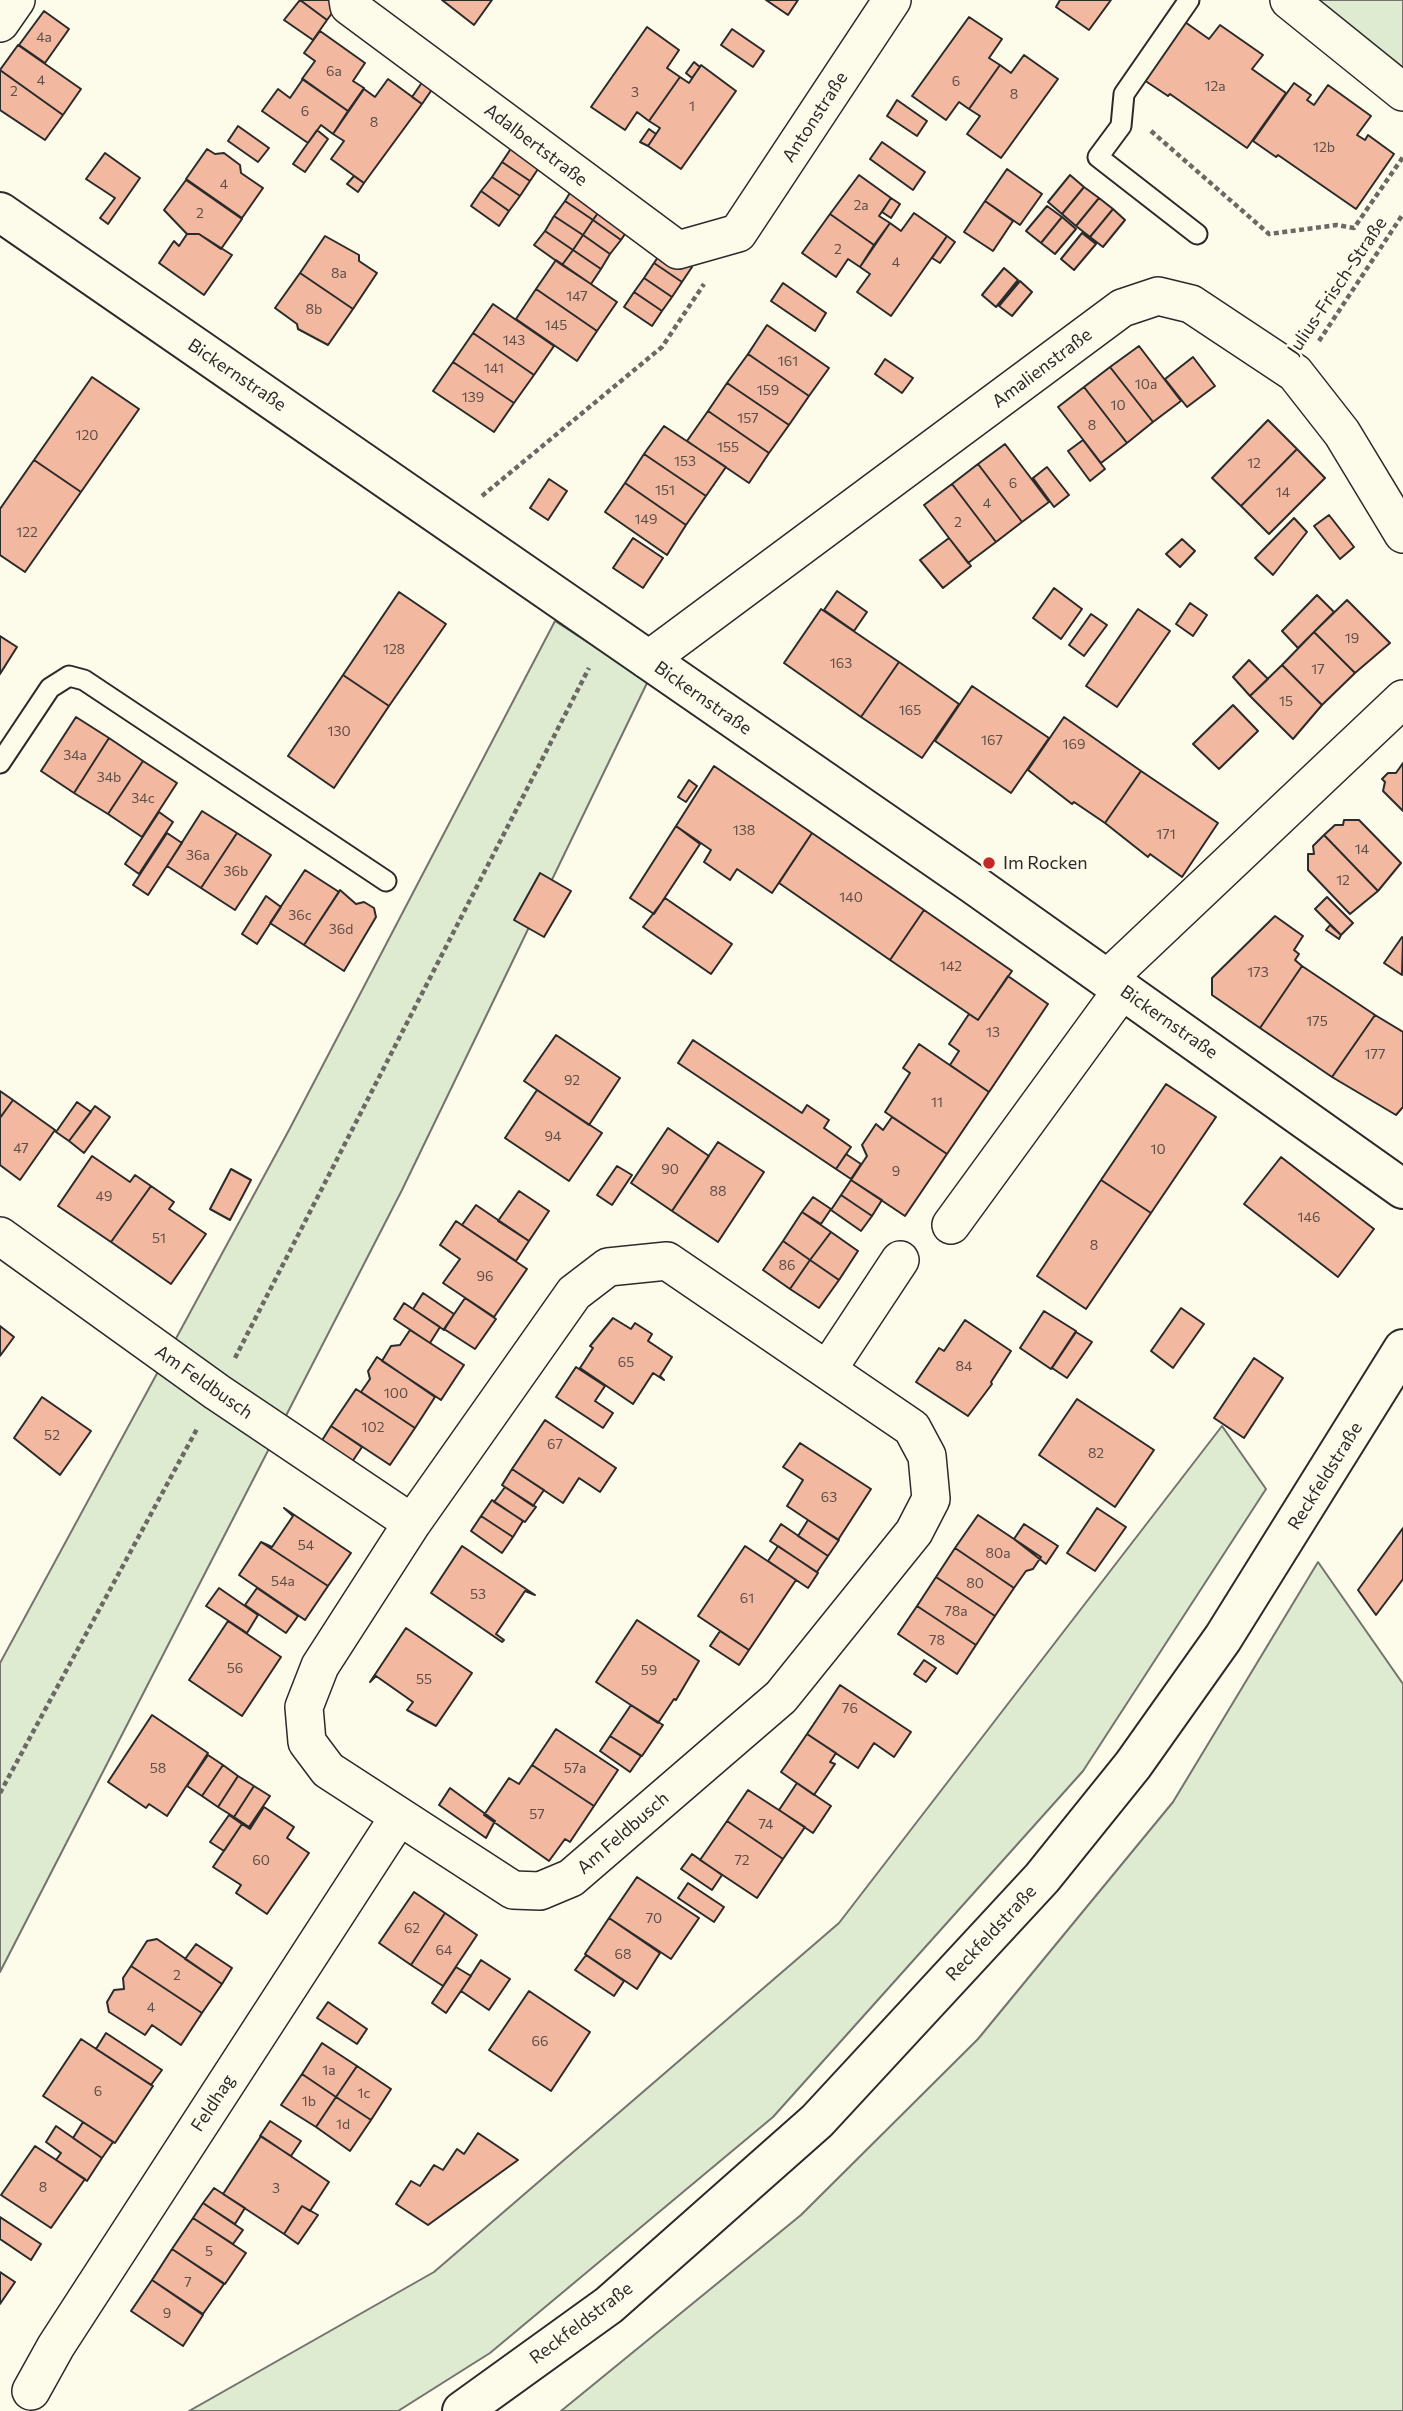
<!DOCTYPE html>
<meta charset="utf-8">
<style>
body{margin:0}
canvas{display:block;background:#fdfbea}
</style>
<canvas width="1403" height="2411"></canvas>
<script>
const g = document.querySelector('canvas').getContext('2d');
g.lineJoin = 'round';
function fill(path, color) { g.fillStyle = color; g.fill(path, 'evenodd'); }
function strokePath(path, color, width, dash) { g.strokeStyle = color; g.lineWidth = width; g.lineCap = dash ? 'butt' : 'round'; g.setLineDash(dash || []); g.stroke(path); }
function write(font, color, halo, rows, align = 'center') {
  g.font = font + ' Commissioner,sans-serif'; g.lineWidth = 5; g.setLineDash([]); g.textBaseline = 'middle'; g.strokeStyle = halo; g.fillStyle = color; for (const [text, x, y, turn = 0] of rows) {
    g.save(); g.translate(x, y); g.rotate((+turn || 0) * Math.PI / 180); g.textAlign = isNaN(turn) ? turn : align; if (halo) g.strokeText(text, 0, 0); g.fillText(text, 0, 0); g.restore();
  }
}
const green = new Path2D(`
 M1311,0H1403V72Z
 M555,621L648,681L402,1190L0,1972V1663L289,1130Z
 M1222,1426L1266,1489L1083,1771L773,2117L490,2353L398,2411H189L434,2272L839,1923Z
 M1318,1562L1403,1684V2411H561L801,2215L978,2039L1173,1802Z`);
fill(green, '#deebd1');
strokePath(green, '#74746e', 2);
const building = new Path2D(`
 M300,0H332L338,5L327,20Z
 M300,0L327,20L313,40L284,20Z
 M442,0H492L474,25Z
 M766,0H798L788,15Z
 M1060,0H1111L1089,30L1056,7Z
 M44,11L69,29L45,63L19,45Z
 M969,17L1002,39L989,58L1000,65L969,109L959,102L946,120L912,96Z
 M1185,22L1209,39L1220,25L1263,55L1252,69L1286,93L1247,148L1170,94L1168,96L1144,80Z
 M647,27L679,50L667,68L680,77L649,121L637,112L625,130L591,107Z
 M732,29L764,51L753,67L721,45Z
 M320,31L365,63L353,81L364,88L348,111L302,79L315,61L304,53Z
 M18,45L81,89L63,115L0,70Z
 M1024,55L1058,79L1001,158L967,134L980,116L969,109L1000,65L1011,73Z
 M694,62L700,67L692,78L686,73Z
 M701,65L736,91L681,169L648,146L660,128L649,121L680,77L689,83Z
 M0,70L63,115L45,140L0,110Z
 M303,79L348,111L333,134L321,125L308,143L262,111L278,89L290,98Z
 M388,79L422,104L364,183L331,159L344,141L333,134L364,89L375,97Z
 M423,81L433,88L422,104L412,97Z
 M1294,83L1311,95L1307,100L1314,105L1328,85L1371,116L1357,135L1365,140L1368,135L1394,154L1356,209L1278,155L1276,157L1253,141Z
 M897,100L927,121L917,136L887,116Z
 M238,126L269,148L258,162L228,141Z
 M649,129L656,134L648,146L640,142Z
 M317,130L328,139L305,172L293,164Z
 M882,142L925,172L913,190L870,159Z
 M512,147L540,166L530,181L502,162Z
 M207,149L215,154L224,153L240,165L241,173L263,188L242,218L186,179Z
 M105,153L140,178L108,224L100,218L115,198L86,179Z
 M502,162L530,181L520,196L492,177Z
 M1007,169L1042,194L1020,225L985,201Z
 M859,175L891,198L879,216L890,223L874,245L830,214Z
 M1070,175L1084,187L1062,214L1048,202Z
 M354,176L364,183L358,192L347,184Z
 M492,177L520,196L509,211L481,191Z
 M186,180L242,219L221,249L199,234H187L164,210Z
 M574,186L603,206L593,220L565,201Z
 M1084,187L1099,198L1076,226L1062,214Z
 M481,191L509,211L499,226L471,206Z
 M891,198L900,204L891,218L882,212Z
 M1099,198L1113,209L1090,237L1076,226Z
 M565,201L593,220L583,235L554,216Z
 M985,201L1013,221L993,251L964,232Z
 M603,206L631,225L621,240L593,220Z
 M1047,206L1062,217L1041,243L1026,231Z
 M1113,209L1125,220L1103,247L1090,237Z
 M914,213L947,236L891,316L857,292L870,274L860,267L890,223L901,231Z
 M830,214L874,245L860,267L848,259L836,277L802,253Z
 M554,216L583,235L573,250L545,231Z
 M1062,217L1076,229L1055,254L1041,243Z
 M593,220L621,240L610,254L583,235Z
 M545,231L573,250L562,265L534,245Z
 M1082,233L1096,244L1074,270L1061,259Z
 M187,234H199L232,255L204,295L159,263L174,241L179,246Z
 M583,235L610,254L601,269L573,250Z
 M325,236L359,255V261L377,273L353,309L300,273Z
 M947,236L955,242L940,263L932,258Z
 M664,248L692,267L682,282L654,263Z
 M573,250L601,269L591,284L562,265Z
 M556,260L617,302L597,331L536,289Z
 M654,263L682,282L672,297L644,278Z
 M1004,268L1018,280L996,307L982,295Z
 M300,273L353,309L328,345L298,329L297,324L275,308Z
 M644,278L672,297L662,311L634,292Z
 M1020,281L1032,292L1012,316L999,306Z
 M783,283L826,313L815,331L771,301Z
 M536,289L597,331L577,361L516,319Z
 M634,292L662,311L652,326L624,307Z
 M493,304L554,346L534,375L473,333Z
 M767,325L829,368L809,396L748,354Z
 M473,333L534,375L514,403L453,362Z
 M1139,346L1181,401L1153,422L1110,367Z
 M748,354L809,396L789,425L727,383Z
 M1193,357L1215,386L1187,407L1165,379Z
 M885,359L913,378L902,393L875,374Z
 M453,362L514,403L494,432L433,391Z
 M1110,367L1153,422L1127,443L1084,387Z
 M92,377L139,409L81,492L34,460Z
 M727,383L789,425L769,453L708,411Z
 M1084,387L1127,443L1101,463L1058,407Z
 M708,411L769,453L749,483L687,441Z
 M1268,420L1297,449L1241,506L1212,478Z
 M664,426L726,467L706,496L644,454Z
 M1083,440L1105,469L1090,481L1068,451Z
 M1005,444L1049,502L1022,522L978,464Z
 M1297,449L1325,478L1269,534L1241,506Z
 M644,454L706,496L686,525L625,483Z
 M34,460L81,492L25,572L0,555V509Z
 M978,464L1022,522L996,542L952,484Z
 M1047,467L1069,495L1054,507L1033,478Z
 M549,479L567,491L548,520L530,508Z
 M625,483L686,525L667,555L605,512Z
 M952,484L996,542L968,563L924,505Z
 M1329,515L1354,547L1340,559L1314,526Z
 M1294,518L1307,532L1273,575L1255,558Z
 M633,538L663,558L643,588L613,568Z
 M949,538L971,566L943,588L920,560Z
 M1182,539L1195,551L1180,567L1166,554Z
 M1054,588L1082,609L1061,639L1033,618Z
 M837,591L867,612L854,631L824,610Z
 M399,592L446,624L389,706L343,675Z
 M1317,595L1334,612L1298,648L1282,631Z
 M1347,600L1390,643L1355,673L1314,632Z
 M1190,603L1207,615L1193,636L1176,624Z
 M821,609L899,662L861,717L784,663Z
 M1138,609L1170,631L1117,707L1086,686Z
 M1091,614L1107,625L1084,656L1069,645Z
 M1314,632L1355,673L1322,705L1282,665Z
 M0,636L17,647L0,674Z
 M1249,660L1268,679L1250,696L1233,677Z
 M899,662L959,704L922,758L861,717Z
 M1282,665L1322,705L1293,739L1250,696Z
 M343,675L389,706L334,788L288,756Z
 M972,686L1049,738L1011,793L935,741Z
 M1233,705L1258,731L1219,769L1193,744Z
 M76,717L109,738L74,793L41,771Z
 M1064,717L1141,771L1105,823L1074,802L1072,804L1028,770Z
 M109,738L143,761L108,814L74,793Z
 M143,761L177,783L142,837L108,814Z
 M1403,763V811L1383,791L1385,782L1382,779L1388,773H1396Z
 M714,766L812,833L772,893L737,869L730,880L704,862L711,850L676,826Z
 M1141,771L1218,823L1182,877L1150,854L1148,857L1105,823Z
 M689,780L697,786L686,802L678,797Z
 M202,811L237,833L201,888L167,866Z
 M159,812L173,822L139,874L125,864Z
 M1344,820H1359L1401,863L1378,891L1324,835L1335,825H1343Z
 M676,826L700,844L654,914L630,898Z
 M167,833L182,843L148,895L133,885Z
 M237,833L271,855L235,910L201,888Z
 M812,833L924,910L890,960L779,883Z
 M1324,835L1378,891L1350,914L1308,870V854H1314L1313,846Z
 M305,870L339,892L304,945L270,923Z
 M540,873L571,891L544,937L514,920Z
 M340,890L356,904L364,902L374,908L376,917L344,971L304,945Z
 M266,896L281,907L257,944L242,934Z
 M1327,897L1353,923L1341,935L1315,909Z
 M665,898L732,944L711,974L643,927Z
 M924,910L1012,971L978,1020L890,960Z
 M1275,916L1303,936L1294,950L1299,954L1295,960L1302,966L1260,1028L1212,995V978Z
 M1330,925L1341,935L1339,939L1326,930Z
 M1402,937L1403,938L1402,975L1384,963Z
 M1302,966L1375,1015L1332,1077L1260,1028Z
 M1008,976L1048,1004L989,1092L950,1065L959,1051L949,1044L969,1014L978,1020Z
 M1375,1015L1403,1032V1107L1396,1115L1332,1077Z
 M556,1035L620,1078L589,1125L524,1081Z
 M693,1040L802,1113L807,1105L829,1120L824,1128L851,1147L836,1169L678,1063Z
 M919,1044L989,1092L947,1154L885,1112L910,1073L903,1068Z
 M1166,1084L1216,1117L1151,1213L1101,1180Z
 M537,1090L602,1133L569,1181L505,1138Z
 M0,1091L13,1100L0,1118Z
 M13,1100L55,1130L20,1180L0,1165V1118Z
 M77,1102L91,1112L69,1141L56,1132Z
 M95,1106L110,1117L84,1153L69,1141Z
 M892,1117L947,1154L905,1216L851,1180L867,1156L862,1145L876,1124L883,1130Z
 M668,1128L709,1156L672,1211L631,1183Z
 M718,1142L764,1172L718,1242L672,1211Z
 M846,1154L861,1164L851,1179L836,1169Z
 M92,1156L130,1182L135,1175L151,1186L111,1242L58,1206Z
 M1281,1157L1374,1229L1338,1277L1244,1204Z
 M617,1166L632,1175L612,1205L597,1195Z
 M231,1169L251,1180L230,1220L210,1209Z
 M851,1180L882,1200L872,1216L841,1195Z
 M1101,1180L1151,1213L1086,1309L1037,1276Z
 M151,1186L174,1202L169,1209L206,1234L171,1284L111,1242Z
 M519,1191L549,1211L529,1241L498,1221Z
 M841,1195L872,1216L861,1231L831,1210Z
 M813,1197L831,1209L821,1224L802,1212Z
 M476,1205L529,1241L516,1261L462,1225Z
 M802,1212L831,1232L810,1260L783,1241Z
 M456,1221L527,1269L494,1317L443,1283L460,1259L440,1245Z
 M831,1232L858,1251L839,1280L810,1260Z
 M783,1241L810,1260L790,1289L763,1270Z
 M810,1260L839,1280L819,1308L790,1289Z
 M423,1293L454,1314L444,1330L413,1309Z
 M465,1298L496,1319L475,1349L444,1329Z
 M404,1303L440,1327L430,1343L394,1319Z
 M1181,1308L1204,1324L1173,1368L1151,1351Z
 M1044,1311L1076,1331L1051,1369L1020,1348Z
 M613,1318L631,1329L635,1323L652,1334L648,1341L672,1357L660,1376L664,1380L653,1373L633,1404L580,1368L593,1348L590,1346Z
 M965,1320L1011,1351L991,1382L992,1384L968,1416L916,1382L939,1348L944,1351Z
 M0,1326L14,1337L0,1356Z
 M410,1330L464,1365L441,1400L382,1361L391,1346L400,1345Z
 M1076,1332L1092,1342L1067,1378L1052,1368Z
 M377,1357L435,1397L415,1428L361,1392L370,1379L368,1371Z
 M1254,1358L1283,1378L1244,1438L1214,1418Z
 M576,1367L605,1386L595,1401L613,1413L603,1428L556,1397Z
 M356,1389L415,1428L390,1465L331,1426Z
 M42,1397L91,1431L60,1475L14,1438Z
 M1077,1399L1154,1450L1115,1507L1039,1455Z
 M545,1420L616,1468L600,1492L579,1478L563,1503L512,1469Z
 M331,1426L362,1447L352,1462L321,1442Z
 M800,1443L871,1489L838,1540L787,1506L803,1480L783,1467Z
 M512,1469L544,1490L533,1506L502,1485Z
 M505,1487L536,1507L525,1522L494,1502Z
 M492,1500L523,1521L513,1537L481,1516Z
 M284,1508L351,1553L328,1586L261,1542L272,1547L293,1516Z
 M1097,1508L1126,1527L1095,1571L1067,1553Z
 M978,1515L1041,1557L1033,1569L1026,1571L1014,1588L955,1548Z
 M481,1516L513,1537L502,1553L471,1531Z
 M808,1520L839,1540L828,1556L798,1536Z
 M781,1524L828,1556L817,1572L770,1541Z
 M1024,1524L1058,1546L1046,1564L1014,1539Z
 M1403,1528V1579L1376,1615L1358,1590Z
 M261,1542L328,1586L305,1620L239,1575Z
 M462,1546L535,1595L525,1591L496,1634L504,1640L502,1642L431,1593Z
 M745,1546L796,1580L749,1650L698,1616Z
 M778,1546L818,1573L808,1588L768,1561Z
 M955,1548L1014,1588L995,1616L936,1577Z
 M936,1577L995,1616L976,1645L917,1606Z
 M219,1588L258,1615L247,1633L206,1606Z
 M257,1588L298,1616L286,1633L245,1605Z
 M917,1606L976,1645L957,1674L898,1634Z
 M637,1620L699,1661L676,1700L674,1699L658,1723L596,1682Z
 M228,1621L281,1657L242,1716L189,1680Z
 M406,1628L472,1673L436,1726L407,1710L413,1702L376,1676L370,1682Z
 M720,1631L749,1650L739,1665L710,1646Z
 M924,1660L936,1668L926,1682L914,1674Z
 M840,1685L911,1732L894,1757L874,1743L858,1768L807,1734Z
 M631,1705L663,1725L642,1756L610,1736Z
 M152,1715L208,1753L167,1816L149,1804L146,1808L108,1782Z
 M556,1729L618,1770L594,1806L532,1765Z
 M807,1734L836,1753L830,1762L835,1764L814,1795L781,1772Z
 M610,1736L641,1756L630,1772L600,1751Z
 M208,1755L223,1765L202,1796L187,1786Z
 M223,1765L238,1776L218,1807L202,1796Z
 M532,1765L594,1806L570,1842L565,1839L549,1861L484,1815L509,1778L519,1784Z
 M238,1776L254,1786L234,1817L218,1807Z
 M797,1783L831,1806L813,1833L779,1810Z
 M254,1786L270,1796L249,1827L234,1817Z
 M450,1788L495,1821L486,1838L439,1805Z
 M748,1790L805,1827L783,1859L727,1821Z
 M264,1807L294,1827L287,1838L309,1853L267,1914L236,1893L241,1885L213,1867L242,1824L250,1829Z
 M229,1815L242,1824L224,1851L210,1842Z
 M727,1821L783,1859L757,1898L700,1860Z
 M692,1854L722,1875L712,1890L681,1869Z
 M637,1877L699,1918L671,1959L609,1918Z
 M688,1883L724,1907L714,1922L678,1898Z
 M414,1892L445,1913L411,1965L379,1943Z
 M445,1913L477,1935L443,1986L411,1965Z
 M609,1918L660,1953L637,1989L585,1954Z
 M157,1939L222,1984L202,2013L131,1966L147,1941Z
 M196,1944L232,1968L222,1984L185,1959Z
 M586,1955L624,1981L614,1996L575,1970Z
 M481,1960L510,1979L489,2010L461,1991Z
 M131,1966L202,2013L181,2045L152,2025L145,2035L109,2012L107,2002L114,1990L124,1989L123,1978Z
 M456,1967L471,1976L446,2013L432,2003Z
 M529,1991L590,2032L551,2091L489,2050Z
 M328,2002L367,2029L357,2044L317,2018Z
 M106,2033L162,2070L151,2085L96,2049Z
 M81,2039L153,2086L115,2143L43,2096Z
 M322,2043L357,2066L336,2097L302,2074Z
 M357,2066L391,2089L371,2120L336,2097Z
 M302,2074L336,2097L316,2127L281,2105Z
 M336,2097L371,2120L350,2151L316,2127Z
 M270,2121L301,2141L291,2156L260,2136Z
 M83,2122L113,2142L102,2158L73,2138Z
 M56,2126L102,2158L87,2181L56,2160L61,2153L46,2142Z
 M478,2133L518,2160L428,2225L396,2204L411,2181L420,2186L434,2165L443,2170L457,2149L464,2154Z
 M261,2136L329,2182L310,2211L302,2206L284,2234L223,2194Z
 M35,2146L85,2179L51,2228L1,2195Z
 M214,2188L245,2208L235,2224L203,2203Z
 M203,2203L243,2230L233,2244L193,2218Z
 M302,2206L318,2215L298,2244L284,2234Z
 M0,2217L41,2244L31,2260L0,2239Z
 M193,2218L246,2253L225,2284L172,2249Z
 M172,2249L224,2284L203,2314L152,2280Z
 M0,2272L15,2282L0,2304Z
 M152,2280L203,2315L183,2346L131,2311Z`);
fill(building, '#f2b8a0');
strokePath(building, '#2b2b2b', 2);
const lane = new Path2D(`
 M1189,0L1124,94L1121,126L1098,157L1197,234
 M0,763L50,688L69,676L84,680L386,881`);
const street = new Path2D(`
 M348,0L349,6L678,250L738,233L892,0
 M1289,0L1403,92
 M0,23L16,0
 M648,660L1122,308L1158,296L1191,304L1295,373L1342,433L1403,534
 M1107,979L1403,699
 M951,1225L1123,989
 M0,1236L217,1392L412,1523
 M667,1261L912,1428L927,1456L931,1499L914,1532L781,1697L571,1878L540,1891L513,1890L328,1770L307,1742L304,1707L320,1666L412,1523L574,1293L608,1267Z
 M828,1369L900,1260
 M31,2391L56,2346L398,1818`);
const secondary = new Path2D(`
 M0,212L973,884L1403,1189
 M462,2411L609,2305L817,2121L1042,1878L1133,1765L1223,1638L1403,1349`);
strokePath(lane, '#2b2b2b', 23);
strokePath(street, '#2b2b2b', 40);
strokePath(secondary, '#2b2b2b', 42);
strokePath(new Path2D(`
 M1151,131L1269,234L1337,225L1354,228L1403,157
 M1319,341L1403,214
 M482,496L662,347L704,284
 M235,1358L589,668
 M0,1793L198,1427`), '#6a6964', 4.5, [5, 3.5]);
strokePath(lane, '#fdfbea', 19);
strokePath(street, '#fdfbea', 37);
strokePath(secondary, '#fdfbea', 38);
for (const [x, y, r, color] of [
 [989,863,7,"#c62828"]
]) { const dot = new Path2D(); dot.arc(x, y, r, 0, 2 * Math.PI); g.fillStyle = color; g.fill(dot); strokePath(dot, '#fdfbea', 2.5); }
write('14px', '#5d4e48', null, [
 ["4a",44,37],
 ["6a",334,71],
 ["4",41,80],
 ["6",956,81],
 ["12a",1215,86],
 ["2",14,91],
 ["3",635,92],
 ["8",1014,94],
 ["1",692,106],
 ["6",305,111],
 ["8",374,122],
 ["12b",1324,147],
 ["4",224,184],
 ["2a",861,205],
 ["2",200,213],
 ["2",838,249],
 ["4",896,262],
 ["8a",339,273],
 ["147",577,296],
 ["8b",314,309],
 ["145",556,325],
 ["143",514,340],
 ["161",788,361],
 ["141",494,368],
 ["10a",1146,384],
 ["159",768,390],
 ["139",473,397],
 ["10",1118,405],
 ["157",748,418],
 ["8",1092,425],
 ["120",87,435],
 ["155",728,447],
 ["153",685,461],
 ["12",1254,463],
 ["6",1013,483],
 ["151",665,490],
 ["14",1283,492],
 ["4",987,503],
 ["149",646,519],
 ["2",958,522],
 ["122",27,532],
 ["19",1352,638],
 ["128",394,649],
 ["163",841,663],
 ["17",1318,669],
 ["15",1286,701],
 ["165",910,710],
 ["130",339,731],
 ["167",992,740],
 ["169",1074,744],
 ["34a",75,755],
 ["34b",109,777],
 ["34c",143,798],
 ["138",744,830],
 ["171",1166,834],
 ["14",1362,849],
 ["36a",198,855],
 ["36b",236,871],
 ["12",1343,880],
 ["140",851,897],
 ["36c",300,915],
 ["36d",341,929],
 ["142",951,966],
 ["173",1258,972],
 ["175",1317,1021],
 ["13",993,1032],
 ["177",1375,1054],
 ["92",572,1080],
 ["11",937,1102],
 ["94",553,1136],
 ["47",21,1148],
 ["10",1158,1149],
 ["90",670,1169],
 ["9",896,1171],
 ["88",718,1191],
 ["49",104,1196],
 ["146",1309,1217],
 ["51",159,1238],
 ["8",1094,1245],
 ["86",787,1265],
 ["96",485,1276],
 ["65",626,1362],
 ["84",964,1366],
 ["100",396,1393],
 ["102",373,1427],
 ["52",52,1435],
 ["67",555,1444],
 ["82",1096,1453],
 ["63",829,1497],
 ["54",306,1545],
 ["80a",998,1553],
 ["54a",283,1581],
 ["80",975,1583],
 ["53",478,1594],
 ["61",747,1598],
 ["78a",956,1611],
 ["78",937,1640],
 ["56",235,1668],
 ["59",649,1670],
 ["55",424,1679],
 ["76",850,1708],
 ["58",158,1768],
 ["57a",575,1768],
 ["57",537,1814],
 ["74",766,1824],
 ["60",261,1860],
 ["72",742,1860],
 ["70",654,1918],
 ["62",412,1928],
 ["64",444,1950],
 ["68",623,1954],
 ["2",177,1975],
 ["4",151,2007],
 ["66",540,2041],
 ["1a",329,2070],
 ["6",98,2091],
 ["1c",364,2093],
 ["1b",309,2101],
 ["1d",343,2124],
 ["8",43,2187],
 ["3",276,2188],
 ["5",209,2251],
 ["7",188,2282],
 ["9",167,2313]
]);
write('18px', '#2b2b2b', '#fdfbea', [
 ["Antonstraße",815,117,-57],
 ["Adalbertstraße",536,145,37],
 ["Julius-Frisch-Straße",1337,286,-56],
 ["Amalienstraße",1042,368,-37],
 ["Bickernstraße",237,375,34],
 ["Bickernstraße",703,698,35],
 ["Bickernstraße",1169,1022,35],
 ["Am Feldbusch",204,1382,35],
 ["Reckfeldstraße",1325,1476,-58],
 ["Am Feldbusch",623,1833,-41],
 ["Reckfeldstraße",991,1933,-47],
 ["Feldhag",213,2103,-57],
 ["Reckfeldstraße",581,2323,-37]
]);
write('18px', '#2b2b2b', '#fdfbea', [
 ["Im Rocken",1003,863]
], 'left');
</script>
